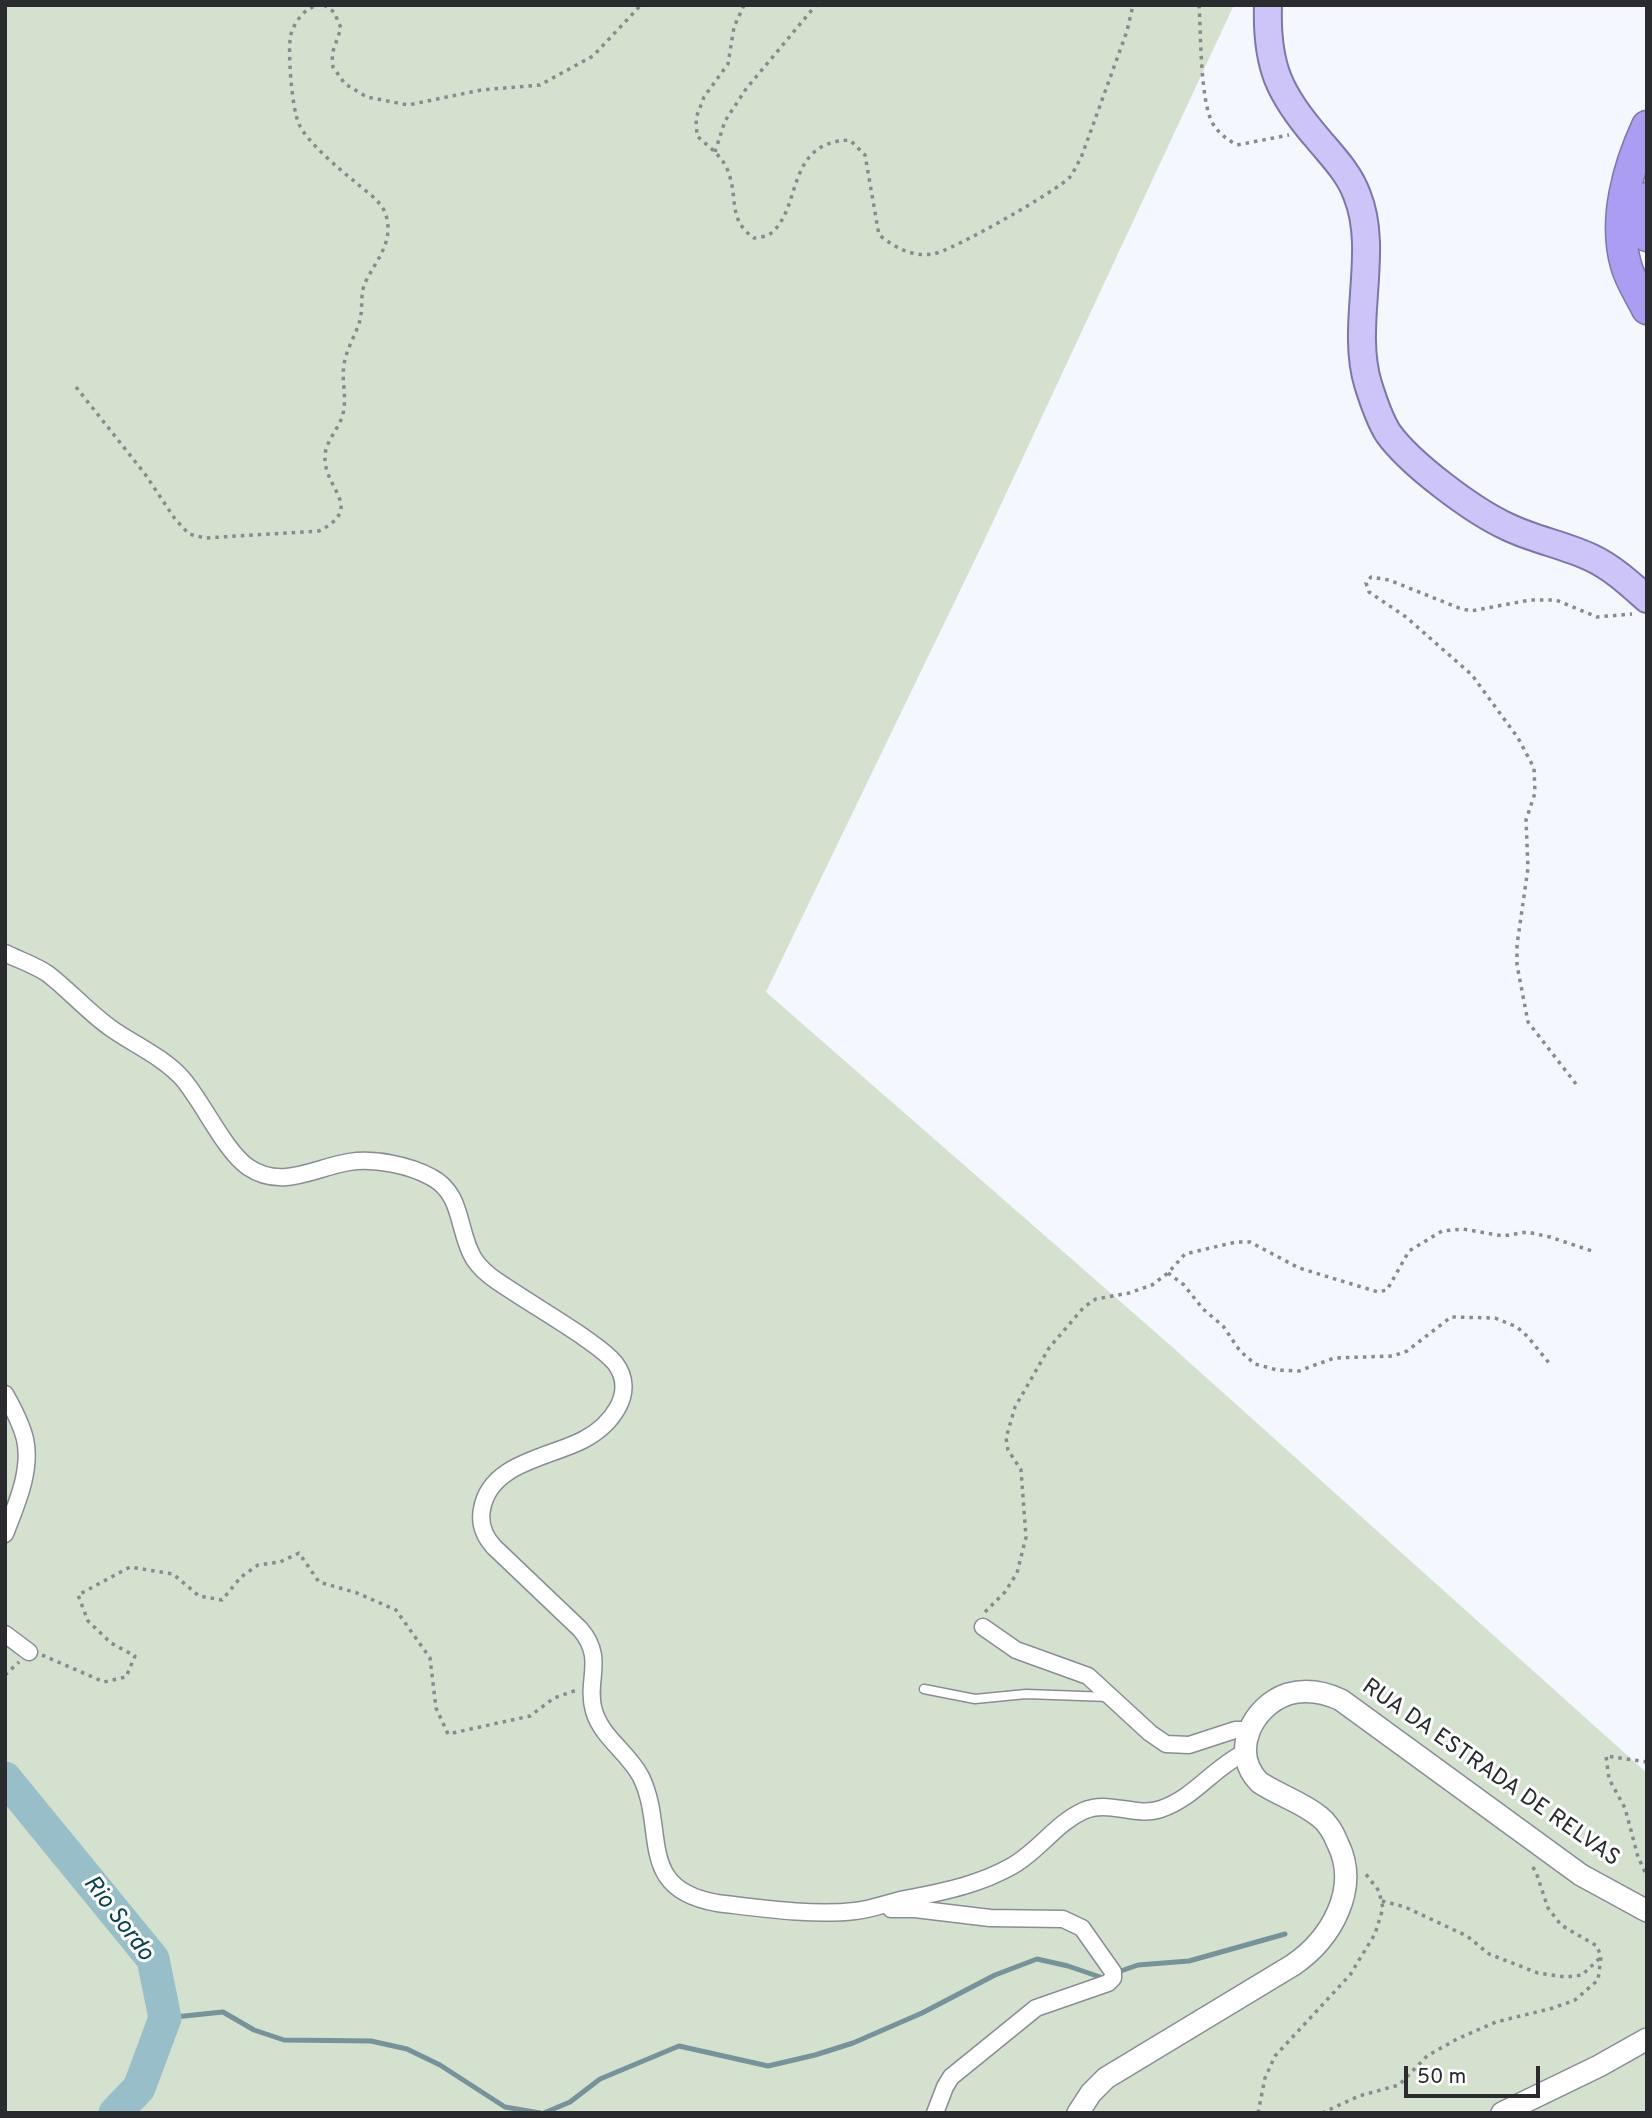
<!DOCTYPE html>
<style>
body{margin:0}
#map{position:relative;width:1652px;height:2118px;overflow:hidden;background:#f4f8fe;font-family:Overpass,sans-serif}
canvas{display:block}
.frame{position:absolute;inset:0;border:7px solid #2a2b2f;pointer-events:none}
.scale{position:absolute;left:1404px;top:2066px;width:136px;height:32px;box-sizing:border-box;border:4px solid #2a2b2f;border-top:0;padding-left:9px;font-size:21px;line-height:24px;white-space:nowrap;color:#2a2b2f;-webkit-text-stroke:5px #fff;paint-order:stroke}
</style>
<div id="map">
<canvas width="1652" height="2118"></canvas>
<div class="frame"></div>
<div class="scale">50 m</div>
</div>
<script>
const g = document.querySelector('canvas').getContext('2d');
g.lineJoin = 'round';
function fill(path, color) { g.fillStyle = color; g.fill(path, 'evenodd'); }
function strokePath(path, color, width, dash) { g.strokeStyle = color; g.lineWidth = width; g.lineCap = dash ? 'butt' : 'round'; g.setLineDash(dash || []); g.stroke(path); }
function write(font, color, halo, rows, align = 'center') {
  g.font = font + ' Overpass,sans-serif'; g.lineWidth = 6; g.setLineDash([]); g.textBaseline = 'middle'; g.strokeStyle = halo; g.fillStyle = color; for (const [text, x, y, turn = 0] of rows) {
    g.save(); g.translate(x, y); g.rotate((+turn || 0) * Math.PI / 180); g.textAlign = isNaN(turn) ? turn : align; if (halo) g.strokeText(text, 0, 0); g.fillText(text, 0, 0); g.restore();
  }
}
fill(new Path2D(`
 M5,5H1234L983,543L766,992L1170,1345L1647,1773V2113H5Z`), '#d5e1cf');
strokePath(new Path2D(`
 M1115,1973L1138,1965L1189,1961L1285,1934
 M165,2018L223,2012L254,2030L284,2040L371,2041L407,2049L440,2065L505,2107L540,2113
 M544,2113L570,2102L600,2079L679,2046L768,2066L815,2055L853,2043L922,2013L995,1975L1037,1959L1068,1966L1103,1978`), '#76929b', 5);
strokePath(new Path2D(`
 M5,1778L153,1959L165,2018L139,2088L115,2113`), '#97bec9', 33);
const service = new Path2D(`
 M924,1689L975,1699L1026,1694L1109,1697`);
const minor = new Path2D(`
 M5,953C19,960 35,965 48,974C70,991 89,1013 112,1029C135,1045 163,1057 182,1078C203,1102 224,1150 248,1167C282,1190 313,1168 349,1162C374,1158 409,1165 431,1177C464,1194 457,1232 474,1259C480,1268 488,1275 497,1281C525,1300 554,1317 582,1336C593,1344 606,1352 615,1363C638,1393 610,1426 583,1440C548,1458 490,1463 482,1509C479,1524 484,1536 494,1547L580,1629C606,1659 585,1680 594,1711C602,1738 629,1753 641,1777C667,1830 635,1889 717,1903C760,1908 812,1916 855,1911C874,1909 892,1901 911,1898C947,1891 980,1884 1012,1866C1039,1851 1055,1824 1083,1811C1109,1799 1135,1818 1161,1809C1194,1798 1213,1768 1244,1753
 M5,1394C13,1408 21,1423 25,1439C32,1471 16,1505 5,1534
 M983,1627L1016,1650L1088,1676L1150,1733L1166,1744L1189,1745L1235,1730H1250
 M5,1634L29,1652
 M891,1909H915L990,1918L1063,1919L1082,1928L1113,1972V1978L1108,1983L1036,2008L951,2077L945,2087L935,2113`);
const tertiary = new Path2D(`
 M1078,2113L1091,2093L1106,2078L1293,1965C1331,1939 1360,1889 1338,1844C1334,1834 1329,1824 1320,1817C1302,1802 1278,1795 1259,1782C1230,1752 1252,1706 1288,1694C1306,1689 1324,1692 1341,1700L1581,1875L1647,1911
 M1502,2113L1599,2066L1647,2039`);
const primary = new Path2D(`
 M1268,5C1266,66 1279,94 1318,139C1333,157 1349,173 1357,195C1380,251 1350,325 1368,384C1373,400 1379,419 1388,433C1410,464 1473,511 1508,527C1535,540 1565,545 1592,558C1613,568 1630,584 1647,599`);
const motorway = new Path2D(`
 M1647,126C1628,167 1613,220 1626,265C1630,280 1640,295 1647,309
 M1647,198L1644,207L1647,236`);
strokePath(service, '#898d95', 11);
strokePath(minor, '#898d95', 19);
strokePath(tertiary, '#898d95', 24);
strokePath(primary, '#7e75ad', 30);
strokePath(motorway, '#7e75ad', 33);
strokePath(new Path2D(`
 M324,5L334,12L341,28L332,54L333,67L345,84L367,97L408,105L481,90L540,85L593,56L641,5
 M744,5L734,27L728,64L704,97L696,118L697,136C709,147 724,157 729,174C738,200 728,220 754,238C759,237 766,237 770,234C803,209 784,142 850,140L865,155L879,235C896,248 912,257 933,254C952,251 1057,191 1070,177C1074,172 1077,164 1081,158L1127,31L1133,5
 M1199,5C1201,33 1200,102 1213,124C1219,134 1227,139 1237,145L1289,135
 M715,152L725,121L746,89L816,5
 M76,387L145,474L175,519L189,534L205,538L319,531C366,507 323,489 325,456C325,443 338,429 342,417C348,399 341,382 344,365C346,349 356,335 360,320C363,308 360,294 365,283C376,260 394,243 386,215C381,200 365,191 354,181C338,168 307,142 299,124C292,110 287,49 291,34C295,21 305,8 318,5
 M1576,1084L1528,1022L1517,965V945L1528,868L1526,820L1535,793L1534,768L1518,738L1472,675L1406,617L1369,592L1366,583L1371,577L1389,580L1459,608L1471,611L1530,600H1556L1597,617L1632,614
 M1168,1273L1184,1285L1203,1309L1223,1326L1240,1351L1255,1364L1277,1370L1299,1371L1334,1358L1393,1356L1407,1351L1451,1317L1495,1318L1517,1327L1528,1337L1549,1363
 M985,1612L1005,1592L1017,1573L1026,1537L1021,1470L1008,1450L1006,1438L1015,1407L1049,1348L1084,1307L1096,1299L1129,1293L1152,1285L1168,1273L1185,1254L1236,1242H1250L1299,1268L1378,1292L1387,1290L1409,1251L1442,1231L1463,1229L1503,1236L1527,1232L1550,1237L1592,1251
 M42,1655L104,1682L126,1677L135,1656L111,1643L88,1621L78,1595L130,1567L173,1574L199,1596L222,1600L241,1577L258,1565L280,1562L299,1553L319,1582L357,1593L396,1610L430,1658L436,1708L448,1734L530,1716L554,1698L577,1690
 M5,1675L19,1662
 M1647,1762L1606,1756L1609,1779L1625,1808L1638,1857L1647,1876
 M1382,1901L1405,1907L1467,1936L1489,1954L1538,1973L1566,1977L1582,1975L1600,1958
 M1258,2113L1265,2078L1275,2056L1350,1975L1375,1934L1383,1908L1379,1891L1365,1873
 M1322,2113L1359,2096L1399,2085L1427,2056L1457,2039L1496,2022L1553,2008L1575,2000L1598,1980L1601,1957L1597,1946L1561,1925L1548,1908L1536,1872L1530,1863`), '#878a8e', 3.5, [3.5, 5]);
strokePath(service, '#fff', 8);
strokePath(minor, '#fff', 16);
strokePath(tertiary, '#fff', 21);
strokePath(primary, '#cdc4f7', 26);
strokePath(motorway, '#ab9df1', 30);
write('23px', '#2a2b2f', '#fff', [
 ["RUA DA ESTRADA DE RELVAS",1490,1774,35]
]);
write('italic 24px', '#06424f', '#fff', [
 ["Rio Sordo",117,1919,53]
]);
</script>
